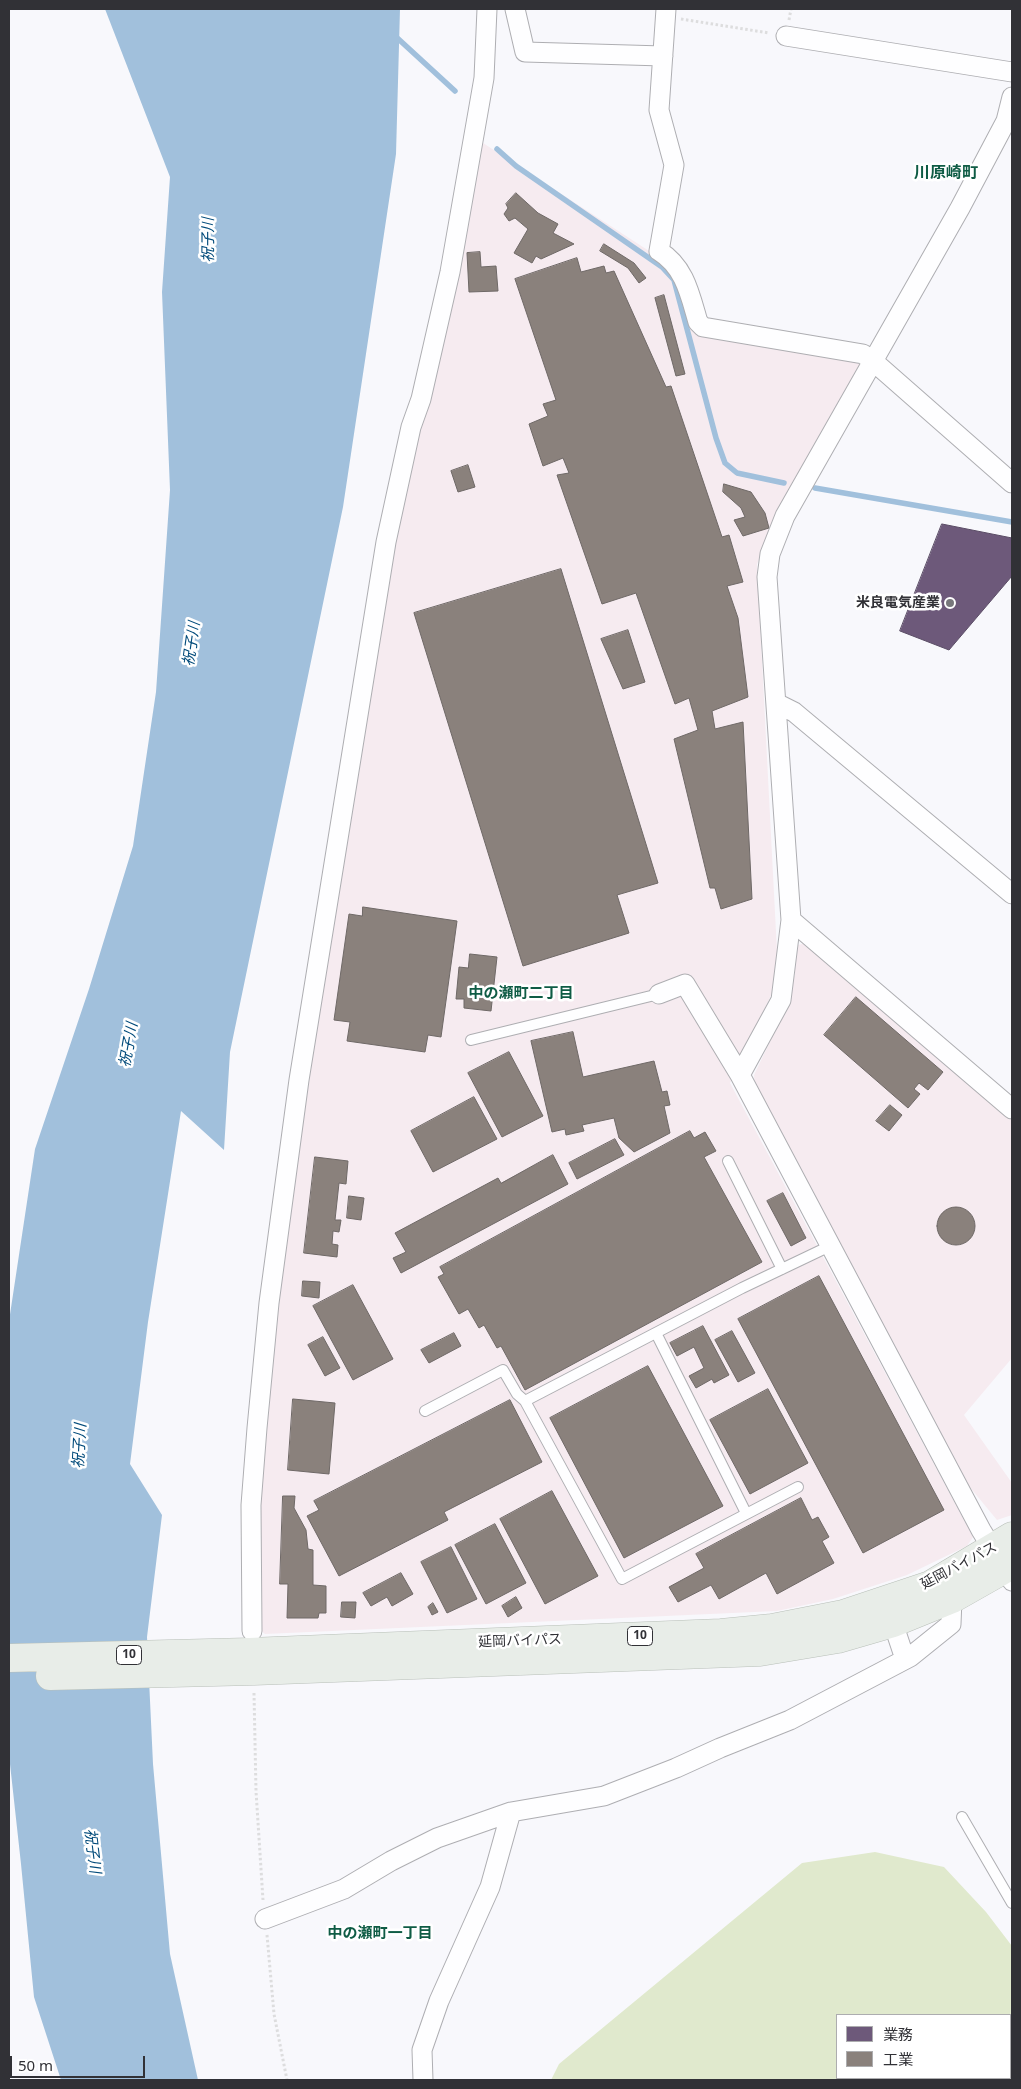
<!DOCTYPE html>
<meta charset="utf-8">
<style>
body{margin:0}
#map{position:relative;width:1021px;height:2089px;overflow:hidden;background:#f8f8fc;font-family:"Noto Sans","Noto Sans JP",sans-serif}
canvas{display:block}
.frame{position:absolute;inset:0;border:10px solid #313136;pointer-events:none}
.legend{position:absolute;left:836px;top:2014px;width:175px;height:65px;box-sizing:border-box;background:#fff;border:1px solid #adadaf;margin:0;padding:6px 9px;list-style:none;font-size:15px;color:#313136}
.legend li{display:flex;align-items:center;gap:10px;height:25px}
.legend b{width:25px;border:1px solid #adadaf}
.scale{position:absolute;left:10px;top:2056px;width:135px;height:22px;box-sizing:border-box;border:2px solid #313136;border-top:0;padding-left:6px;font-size:15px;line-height:18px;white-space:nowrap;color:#313136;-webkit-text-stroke:4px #fff;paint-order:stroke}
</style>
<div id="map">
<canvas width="1021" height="2089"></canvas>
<div class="frame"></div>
<ul class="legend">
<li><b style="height:14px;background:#6d597a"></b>業務</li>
<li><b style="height:14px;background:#8a817c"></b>工業</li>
</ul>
<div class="scale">50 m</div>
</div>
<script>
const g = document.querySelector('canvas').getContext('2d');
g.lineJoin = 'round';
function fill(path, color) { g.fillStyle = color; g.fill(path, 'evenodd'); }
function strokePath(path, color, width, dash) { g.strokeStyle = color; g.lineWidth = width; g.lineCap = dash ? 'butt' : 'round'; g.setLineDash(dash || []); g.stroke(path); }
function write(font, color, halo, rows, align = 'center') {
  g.font = font + ' "Noto Sans","Noto Sans JP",sans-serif'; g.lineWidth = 5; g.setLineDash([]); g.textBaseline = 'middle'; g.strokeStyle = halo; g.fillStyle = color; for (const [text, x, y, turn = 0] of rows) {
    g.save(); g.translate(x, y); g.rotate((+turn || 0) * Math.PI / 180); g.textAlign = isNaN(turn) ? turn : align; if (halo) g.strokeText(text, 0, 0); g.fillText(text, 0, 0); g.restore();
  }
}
fill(new Path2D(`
 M480,141L666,262L680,280L697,334L864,360L769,536L757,564L778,971L773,991L730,1083L973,1537L967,1546L907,1575L833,1599L777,1611L265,1634L258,1628L257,1516L269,1371L337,879L403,501Z
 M805,943L1012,1117V1358L964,1415L1012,1483V1515L997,1520L968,1485L755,1089L754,1075L787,1006L795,974V946Z`), '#f6ebf0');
fill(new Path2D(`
 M875,1852L944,1867L986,1912L1012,1946V2061L1010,2066V2015H837V2078H1004L1002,2080H551L559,2064L802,1863Z`), '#e0e9cd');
fill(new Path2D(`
 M105,9H400L396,154L343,507L230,1052L224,1150L181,1111L148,1322L130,1464L162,1515L147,1637L153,1764L170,1954L198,2080H61L34,1997L21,1864L9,1755V1321L35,1149L89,989L133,846L156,692L170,490L162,292L170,177Z`), '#a1c0dc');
const offices = new Path2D(`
 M942,524L1012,538V576L949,650L900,631Z`);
fill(offices, '#6d597a');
strokePath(offices, '#5b4d66', 1);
const industry = new Path2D(`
 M516,193L538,213L558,224L553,233L574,244L541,259L536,256L532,263L514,253L528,229L515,218L509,221L504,214L508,208L506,204Z
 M604,244L634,263L646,278L639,283L628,268L600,251Z
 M480,252L481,267L496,266L498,291L469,292L467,253Z
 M577,258L581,272L604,266L606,273L614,271L666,387L671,386L722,537L729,535L743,582L727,586L738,618L748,697L712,711L715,729L743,722L752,899L721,909L715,888H710L674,739L698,730L689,698L675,704L636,593L602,604L557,475L569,473L563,458L543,466L529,424L548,416L543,404L556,400L515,279Z
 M664,295L685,374L676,376L655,298Z
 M468,465L475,487L458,492L451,471Z
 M724,484L751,492L765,513L769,528L743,536L734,520L745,517L741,508L723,492Z
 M561,569L658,883L617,895L629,933L523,966L414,613Z
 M628,630L645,682L623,689L601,639Z
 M363,907L457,921L441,1037L428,1035L425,1052L347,1041L350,1022L334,1020L349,914L362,916Z
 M470,954L497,957L491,1011L464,1008V999H456L459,967L468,968Z
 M856,997L943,1072L928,1090L919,1083L914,1089L920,1094L908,1108L824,1035Z
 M573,1032L583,1077L654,1061L662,1092L667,1091L670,1105L664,1106L670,1133L634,1152L619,1138L614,1118L582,1125L584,1131L566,1135L565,1129L552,1132L531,1041Z
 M509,1052L543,1116L502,1137L468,1073Z
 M474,1097L497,1139L433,1172L411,1131Z
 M890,1105L902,1115L889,1131L876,1121Z
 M690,1131L694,1138L705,1132L716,1151L704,1157L762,1262L525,1390L501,1346L497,1348L484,1325L479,1328L468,1309L459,1314L438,1277L444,1274L440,1267Z
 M615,1139L624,1155L577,1179L569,1163Z
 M553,1155L568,1184L401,1273L393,1258L406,1252L395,1233L498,1178L501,1183Z
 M315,1157L348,1161L346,1184L339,1183L335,1220H341L339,1232L333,1231L332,1244L338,1245L337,1257L304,1253Z
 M783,1193L806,1238L791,1246L767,1201Z
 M349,1196L364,1198L361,1220L347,1218Z
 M937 1226a19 19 0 1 1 38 0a19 19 0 1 1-38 0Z
 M819,1276L944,1510L863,1553L738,1319Z
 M303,1281L320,1282L319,1298L302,1296Z
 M353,1285L393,1359L353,1380L313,1306Z
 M703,1326L729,1375L714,1383L712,1379L696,1388L689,1376L704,1368L694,1347L677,1356L670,1343Z
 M732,1331L755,1373L738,1382L715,1340Z
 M454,1333L461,1346L429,1363L421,1350Z
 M323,1337L340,1368L325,1376L308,1345Z
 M648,1366L723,1506L624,1558L550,1418Z
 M768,1389L808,1463L750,1494L710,1420Z
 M293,1399L335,1403L329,1474L288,1470Z
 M510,1400L542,1462L444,1512L448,1520L339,1576L307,1516L319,1510L314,1501Z
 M552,1491L598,1576L545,1604L500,1519Z
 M283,1496H295L294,1508L306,1530L308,1549L313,1550V1585L326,1586V1613H319L318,1618H287L288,1584H280Z
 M801,1498L812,1520L818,1517L829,1537L822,1541L834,1563L777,1594L766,1573L719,1599L711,1585L678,1602L669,1587L704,1568L696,1554Z
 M495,1524L526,1583L486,1604L455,1545Z
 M451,1547L477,1599L447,1613L421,1562Z
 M401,1573L413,1594L392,1606L387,1597L371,1606L363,1593Z
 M516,1597L522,1608L508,1617L502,1606Z
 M342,1602H356L355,1618L341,1617Z
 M433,1603L438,1612L432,1615L428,1607Z`);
fill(industry, '#8a817c');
strokePath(industry, '#6f6967', 1);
strokePath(new Path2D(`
 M394,35L455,91
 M497,149L516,166L662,267L674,280L716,438L725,463L737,473L784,483
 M815,488L1012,522`), '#a1c0dc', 5.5);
const service = new Path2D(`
 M471,1040L659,994
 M728,1161L782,1269
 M656,1333L746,1513
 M425,1411L503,1370L517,1394L525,1401
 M798,1487L622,1579L525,1401L742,1288L830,1246
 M962,1817L1012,1903`);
const minor = new Path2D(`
 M515,9L525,52L663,56
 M666,9L659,110L674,165L659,251C685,267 690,295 698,322L703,327L863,354L873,361L1012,483
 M786,36L1012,72
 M1012,97L1006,121L960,208L785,516L770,554L767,577L791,920L781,1000L740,1075L981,1530L1012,1581
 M776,703L794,712L1012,894
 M791,920L1012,1109
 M659,994L685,984L740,1075
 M893,1623L905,1659
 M252,1631L251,1505L257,1428L269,1303L299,1080L386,542L411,427L421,399L450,272L484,78L487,9
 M265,1919L344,1889L391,1861L437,1838L511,1812L604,1796L676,1768L720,1748L790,1720L910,1657L951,1624L952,1599
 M423,2080L422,2050L439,2001L490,1887L511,1812`);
const trunk = new Path2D(`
 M9,1658L249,1652L721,1633L772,1628L843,1614L930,1585L1012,1536
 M50,1676L254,1671L760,1652L838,1639L893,1623L952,1599L1012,1565`);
strokePath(service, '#aeaeb2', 12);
strokePath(minor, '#aeaeb2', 21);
strokePath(trunk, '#b8bfb8', 29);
strokePath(new Path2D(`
 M681,19L769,33
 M789,20L791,9
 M254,1693L256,1791L263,1900
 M267,1935L274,2014L287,2080`), '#ddddde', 3, [2.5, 2.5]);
strokePath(service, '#fefeff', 10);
strokePath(minor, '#fefeff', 19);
strokePath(trunk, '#e8ede8', 28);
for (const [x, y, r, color] of [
 [950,603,5,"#77777b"]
]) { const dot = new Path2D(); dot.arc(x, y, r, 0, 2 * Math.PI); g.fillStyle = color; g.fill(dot); strokePath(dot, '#fff', 2); }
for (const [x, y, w] of [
 [640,1636,25],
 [129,1655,25]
]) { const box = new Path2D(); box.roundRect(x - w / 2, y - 9.5, w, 19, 4); g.fillStyle = '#fff'; g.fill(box); strokePath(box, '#313136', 1); }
write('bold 12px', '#313136', null, [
 ["10",640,1636],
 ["10",129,1655]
]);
write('bold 14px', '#313136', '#fff', [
 ["米良電気産業",940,603]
], 'right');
write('14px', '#313136', '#fff', [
 ["延岡バイパス",959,1566,-28],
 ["延岡バイパス",520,1641,-2]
]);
write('italic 15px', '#004a7a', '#fff', [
 ["祝子川",209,240,-90],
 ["祝子川",192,644,-82],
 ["祝子川",129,1045,-80],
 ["祝子川",80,1446,-87],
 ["祝子川",92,1851,83]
]);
write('bold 15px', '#0f5c45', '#fff', [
 ["中の瀬町二丁目",521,994],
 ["中の瀬町一丁目",380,1934]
]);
write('bold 16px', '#0f5c45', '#fff', [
 ["川原崎町",946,173]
]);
</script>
